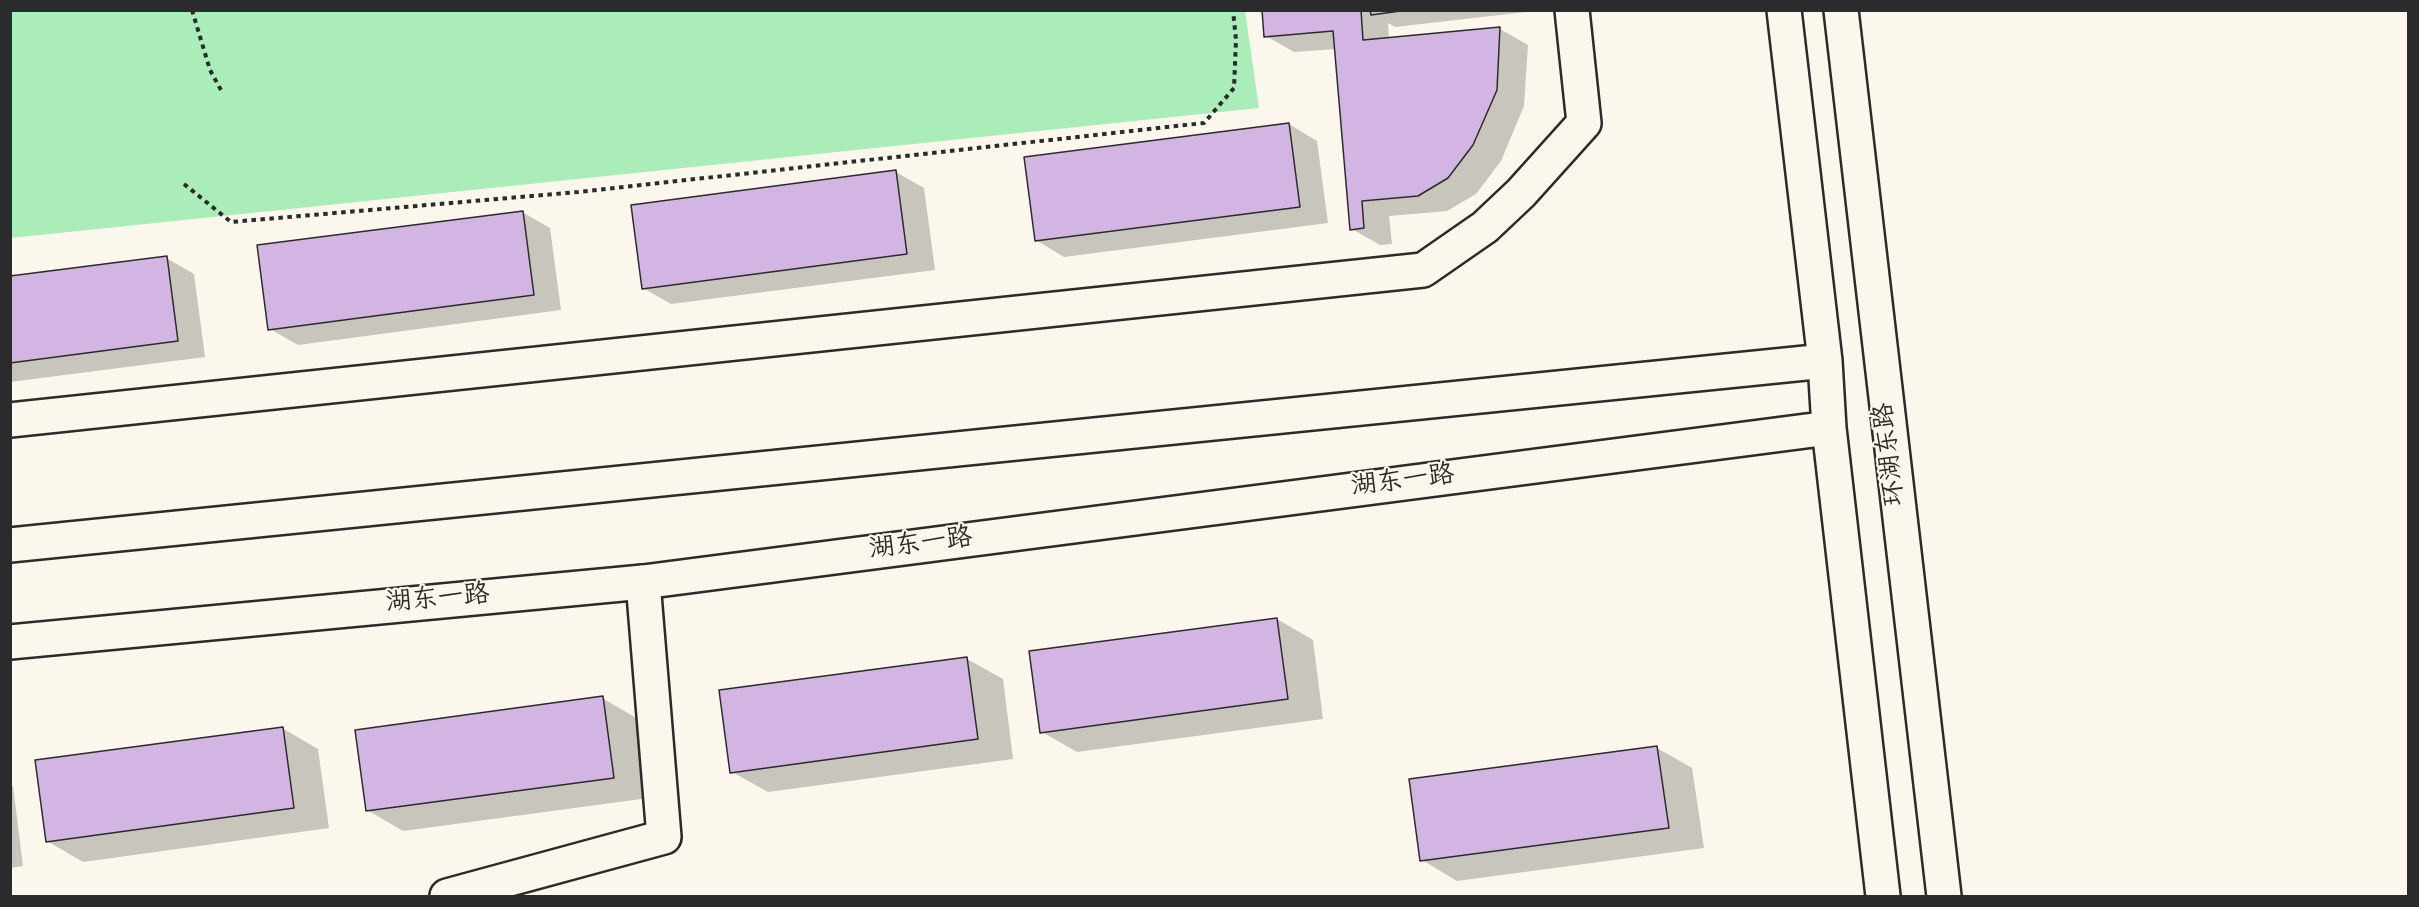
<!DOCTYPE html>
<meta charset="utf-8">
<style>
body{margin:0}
#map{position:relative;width:2419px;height:907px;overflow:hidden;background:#fbf7ec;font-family:"Indie Flower",sans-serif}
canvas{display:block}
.frame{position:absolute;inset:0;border:12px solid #2b2b2b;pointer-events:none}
</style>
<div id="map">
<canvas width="2419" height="907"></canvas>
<div class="frame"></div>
</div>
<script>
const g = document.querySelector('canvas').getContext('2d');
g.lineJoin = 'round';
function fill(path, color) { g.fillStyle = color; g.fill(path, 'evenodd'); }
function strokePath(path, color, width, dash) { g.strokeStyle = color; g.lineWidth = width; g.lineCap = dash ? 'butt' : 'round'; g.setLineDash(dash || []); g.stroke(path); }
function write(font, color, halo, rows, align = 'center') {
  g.font = font + ' "Indie Flower","LXGW WenKai TC",sans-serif'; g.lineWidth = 4.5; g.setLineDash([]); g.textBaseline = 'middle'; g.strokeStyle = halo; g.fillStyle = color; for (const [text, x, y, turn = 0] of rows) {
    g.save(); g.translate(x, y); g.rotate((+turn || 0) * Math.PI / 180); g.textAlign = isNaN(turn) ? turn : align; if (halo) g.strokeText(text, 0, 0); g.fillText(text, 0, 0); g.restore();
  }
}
fill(new Path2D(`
 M10,11H1245L1259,108L11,238Z`), '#aaedb8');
fill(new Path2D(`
 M1264,10H1544L1395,27L1388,23L1389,39L1500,29L1528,45L1524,106L1501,161L1476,194L1447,211L1389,216L1392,244L1380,245L1352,229L1336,49L1294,52L1266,36Z
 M1289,124L1317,141L1328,223L1064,257L1036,240Z
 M896,172L924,188L935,270L671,304L643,288Z
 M522,212L550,228L561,310L298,345L270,329Z
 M166,258L194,274L205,357L10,382V278Z
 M1277,619L1313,640L1323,719L1077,752L1042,732Z
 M967,659L1003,679L1013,759L768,792L732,772Z
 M602,698L638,719L649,798L403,831L367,810Z
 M282,728L318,749L329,828L83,862L47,841Z
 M1657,748L1692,768L1704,848L1457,881L1422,860Z
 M10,785L13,786L23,866L10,868Z`), '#0003');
const building = new Path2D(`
 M1262,10H1361L1363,40L1500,27L1497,90L1473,145L1448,178L1418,196L1362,201L1364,228L1350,230L1333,31L1264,37Z
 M1370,10H1408L1371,15Z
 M1289,123L1300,207L1035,241L1024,157Z
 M896,170L907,254L642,289L631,205Z
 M523,211L534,295L268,330L257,245Z
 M167,256L178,341L10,363V276Z
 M1277,618L1288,699L1040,733L1029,651Z
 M967,657L978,739L730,773L719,690Z
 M603,696L614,778L366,811L355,730Z
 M283,727L294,808L46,842L35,760Z
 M1657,746L1669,828L1420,861L1409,779Z`);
fill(building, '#d2b5e2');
strokePath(building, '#2b2b2b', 1.5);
const minor = new Path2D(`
 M10,420L1423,270L1485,227L1521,193L1584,123L1572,10
 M447,896L664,837L643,582`);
const secondary = new Path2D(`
 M1784,10L1825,361L1829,428L1883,896
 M1841,10L1944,896
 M10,545L1825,361
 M10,642L643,582L1829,428`);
strokePath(minor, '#2b2b2b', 38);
strokePath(secondary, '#2b2b2b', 38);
strokePath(new Path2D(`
 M192,10L210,70L222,92
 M184,184L231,222L578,192L1204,123L1234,88L1236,40L1233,10`), '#2b2b2b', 4, [4.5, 4.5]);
strokePath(minor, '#fbf7ec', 33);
strokePath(secondary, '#fbf7ec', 33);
write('26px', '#2b2b2b', '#fbf7ec', [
 ["环湖东路",1892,454,-97],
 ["湖东一路",1403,483,-7],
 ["湖东一路",921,546,-7],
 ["湖东一路",438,601,-5]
]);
</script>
